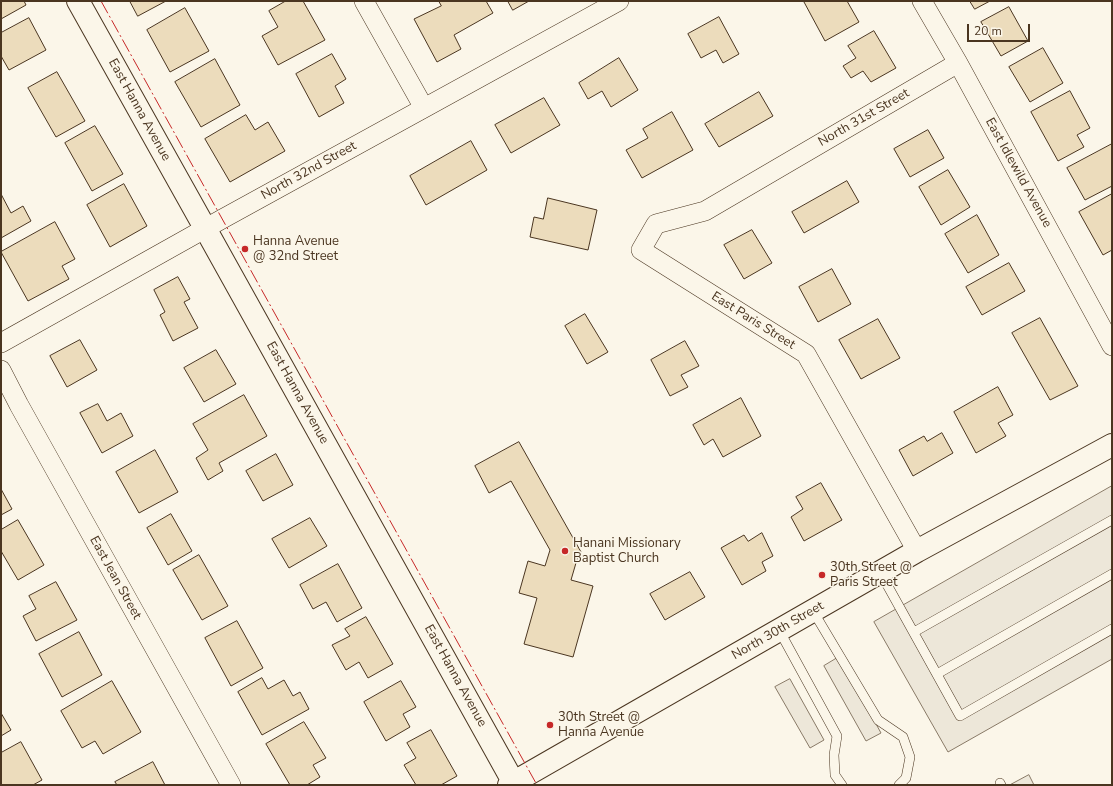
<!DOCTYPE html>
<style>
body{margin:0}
#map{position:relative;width:1113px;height:786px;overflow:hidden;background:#fbf6e9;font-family:"Nunito Sans",sans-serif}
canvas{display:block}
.frame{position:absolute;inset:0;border:2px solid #4a3520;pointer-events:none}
.scale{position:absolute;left:967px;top:24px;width:63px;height:18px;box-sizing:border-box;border:2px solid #4a3520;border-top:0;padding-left:5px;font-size:12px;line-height:14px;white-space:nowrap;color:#4a3520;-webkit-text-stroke:3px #fbf6e9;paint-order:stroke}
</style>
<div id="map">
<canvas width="1113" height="786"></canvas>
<div class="frame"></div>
<div class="scale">20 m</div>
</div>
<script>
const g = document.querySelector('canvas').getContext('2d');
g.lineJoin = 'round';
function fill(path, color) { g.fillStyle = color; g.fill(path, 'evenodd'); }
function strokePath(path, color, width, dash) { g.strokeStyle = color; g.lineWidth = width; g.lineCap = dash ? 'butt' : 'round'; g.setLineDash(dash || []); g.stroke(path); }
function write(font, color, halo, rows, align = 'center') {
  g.font = font + ' "Nunito Sans",sans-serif'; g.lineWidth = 3; g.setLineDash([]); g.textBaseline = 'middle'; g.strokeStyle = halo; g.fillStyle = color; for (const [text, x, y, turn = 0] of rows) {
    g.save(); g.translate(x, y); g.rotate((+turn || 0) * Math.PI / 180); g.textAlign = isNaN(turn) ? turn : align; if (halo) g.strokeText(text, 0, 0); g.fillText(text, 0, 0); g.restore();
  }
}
const parking = new Path2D(`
 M1112,486V659L948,752L874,622Z
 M839,657L881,733L866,741L824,666Z
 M790,679L824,740L810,748L775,687Z
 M1029,775L1034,785H1010Z`);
fill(parking, '#ede7d9');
strokePath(parking, '#887966', 1);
const building = new Path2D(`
 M1,1H24L26,5L1,19Z
 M130,1H166L138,16Z
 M286,1H303L325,40L278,65L262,36L278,27L269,11Z
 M439,1H486L493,13L454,35L461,49L437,62L414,19L441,6Z
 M508,1H529L513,10Z
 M806,1H847L859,22L825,41L804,2Z
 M970,1H990L975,9Z
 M1009,7L1028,41L1001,56L981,22Z
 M185,8L209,51L170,72L147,30Z
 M719,17L739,54L723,63L716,50L701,58L688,34Z
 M29,18L46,50L9,70L1,56V33Z
 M874,31L896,68L871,82L863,71L851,78L843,66L856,58L848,46Z
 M1043,48L1063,83L1030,102L1009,67Z
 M332,54L346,79L335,86L344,103L319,117L296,74Z
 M619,58L638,90L611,107L602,91L588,99L579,83Z
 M215,59L240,105L201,127L175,82Z
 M57,72L85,121L56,137L28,88Z
 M1070,91L1090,128L1077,135L1084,147L1058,161L1031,112Z
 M759,92L773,116L719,147L705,124Z
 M544,98L560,125L511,153L495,125Z
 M672,112L693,150L642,178L626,150L648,138L643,129Z
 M246,115L255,130L268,122L285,151L230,182L205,139Z
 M95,126L123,174L92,191L65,143Z
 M928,130L944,158L910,177L894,149Z
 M471,141L487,170L426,205L410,176Z
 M1112,144V186L1085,200L1067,168Z
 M948,170L970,207L941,225L919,187Z
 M847,181L859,202L804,233L792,212Z
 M124,184L147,226L110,247L87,205Z
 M1,194L11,213L23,206L31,221L1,238Z
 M1112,194V250L1103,255L1079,212Z
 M548,198L597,210L588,250L530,237L534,217L543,219Z
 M977,215L999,255L968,273L945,234Z
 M55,222L75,259L62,266L69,279L28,301L1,252Z
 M752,230L772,263L744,279L724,245Z
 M1009,263L1025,291L982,315L966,287Z
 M832,269L851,304L818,322L799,287Z
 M178,277L190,299L184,302L198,328L173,341L160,315L165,312L154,290Z
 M585,314L608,352L587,364L565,326Z
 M1040,318L1078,386L1050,400L1012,333Z
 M878,319L900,358L861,379L839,340Z
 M80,340L97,370L67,387L50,356Z
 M685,341L699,366L681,375L688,387L670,396L651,360Z
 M216,350L236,384L204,402L184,368Z
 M998,387L1013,415L998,423L1006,436L976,453L954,412Z
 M244,395L267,436L219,463L223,471L208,480L196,458L208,450L193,424Z
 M741,398L761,436L723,457L713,439L704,445L693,425Z
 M98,404L107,421L121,413L133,436L102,453L80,413Z
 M942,433L953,453L913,476L899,450L924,436L927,441Z
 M519,442L581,552L578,556L571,580L593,586L573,657L524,644L537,598L519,593L528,561L545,566L550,550L511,481L489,493L475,466Z
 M155,450L178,492L139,513L116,472Z
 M276,454L293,485L263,501L246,471Z
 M821,483L842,520L804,541L791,517L803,509L796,497Z
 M1,489L12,509L1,515Z
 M171,514L192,551L168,565L147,528Z
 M310,518L327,546L289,568L272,539Z
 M18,520L44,565L18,580L1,551V530Z
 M762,533L773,556L762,562L766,571L742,585L721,548L744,535L748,541Z
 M199,555L228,606L202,620L173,570Z
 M338,564L362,608L337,622L326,602L313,609L300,585Z
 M690,572L705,597L665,620L650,594Z
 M56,582L77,620L36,641L23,616L36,609L29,596Z
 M366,617L393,664L368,678L359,662L346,670L332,645L350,636L345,629Z
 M237,621L263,668L231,686L205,638Z
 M79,632L102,675L62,697L39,654Z
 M262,678L268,689L284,680L293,696L300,692L309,709L262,735L238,692Z
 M112,681L141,732L103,754L95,741L82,748L61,711Z
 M401,681L416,707L403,714L410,727L386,741L364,702Z
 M1,713L11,730L1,736Z
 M304,722L326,758L313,765L320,777L307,785H290L266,744Z
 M431,730L457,776L441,785H416L404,765L416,758L407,743Z
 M21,742L42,780L33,785H1V753Z
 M153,762L165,785H117L115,782Z`);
fill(building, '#ecdcbc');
strokePath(building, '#4a3520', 1);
const lane = new Path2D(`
 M880,572L960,716L1112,629
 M813,611L878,720L903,737L910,757L906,778L899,785
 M779,630L837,736L834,755L835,775L842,785
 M914,632L1112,520
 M937,674L1112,574
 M1000,783L1001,785`);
const street = new Path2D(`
 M364,1L424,108
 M922,1L958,63L1112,346
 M1,343L224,218L619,1
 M1,370L19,405L231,785
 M917,551L806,354L641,250L656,224L705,211L958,63`);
const secondary = new Path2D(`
 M78,1L205,228L515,785
 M509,785L917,551L1112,445`);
strokePath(lane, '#4a3520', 10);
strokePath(street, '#4a3520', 20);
strokePath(secondary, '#4a3520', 24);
strokePath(lane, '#fbf6e9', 9);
strokePath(street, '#fbf6e9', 19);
strokePath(secondary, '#fbf6e9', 22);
strokePath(new Path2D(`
 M101,1L537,785`), '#c62828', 1, [14, 3, 2, 3]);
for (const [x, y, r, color] of [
 [245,249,4,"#c62828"],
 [565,551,4,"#c62828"],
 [822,575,4,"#c62828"],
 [550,725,4,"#c62828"]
]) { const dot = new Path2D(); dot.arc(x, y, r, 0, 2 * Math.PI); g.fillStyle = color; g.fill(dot); strokePath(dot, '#fbf6e9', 1.5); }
write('13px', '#4a3520', '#fbf6e9', [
 ["East Hanna Avenue",139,110,61],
 ["North 31st Street",864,118,-30],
 ["North 32nd Street",309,171,-29],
 ["East Idlewild Avenue",1018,173,61],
 ["East Paris Street",753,321,32],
 ["East Hanna Avenue",297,393,61],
 ["East Jean Street",115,578,61],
 ["North 30th Street",778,631,-30],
 ["East Hanna Avenue",455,676,61]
]);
write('13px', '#4a3520', '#fbf6e9', [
 ["Hanna Avenue",253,242],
 ["@ 32nd Street",253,257],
 ["Hanani Missionary",573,544],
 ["Baptist Church",573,559],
 ["30th Street @",830,568],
 ["Paris Street",830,583],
 ["30th Street @",558,718],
 ["Hanna Avenue",558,733]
], 'left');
</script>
